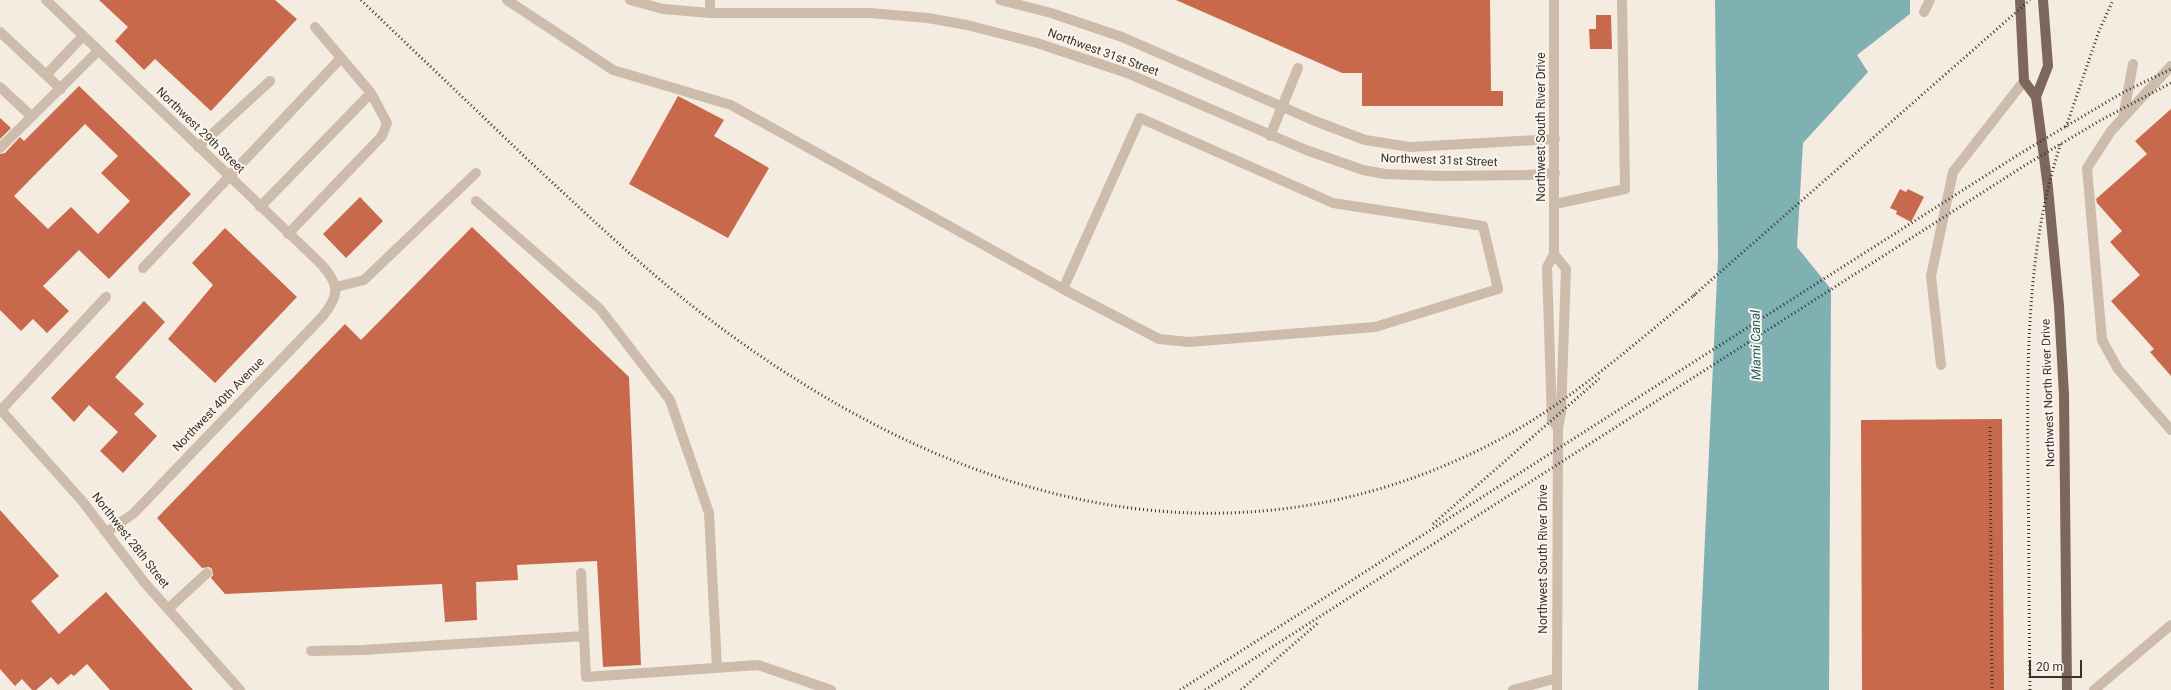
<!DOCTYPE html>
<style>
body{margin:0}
#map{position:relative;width:2171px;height:690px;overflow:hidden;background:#f4ebe1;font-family:Roboto,sans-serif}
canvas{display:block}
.scale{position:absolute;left:2029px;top:660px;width:53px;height:18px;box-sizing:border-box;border:2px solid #3b302b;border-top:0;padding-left:5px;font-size:12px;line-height:14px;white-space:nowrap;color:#3b302b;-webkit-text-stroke:3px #fbf5ee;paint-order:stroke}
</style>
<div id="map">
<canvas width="2171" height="690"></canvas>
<div class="scale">20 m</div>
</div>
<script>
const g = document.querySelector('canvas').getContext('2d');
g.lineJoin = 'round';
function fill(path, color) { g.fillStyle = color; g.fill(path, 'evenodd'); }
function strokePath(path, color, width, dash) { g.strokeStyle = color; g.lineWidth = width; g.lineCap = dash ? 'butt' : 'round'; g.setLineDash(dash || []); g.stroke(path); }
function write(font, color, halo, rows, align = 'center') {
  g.font = font + ' Roboto,sans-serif'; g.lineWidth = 4; g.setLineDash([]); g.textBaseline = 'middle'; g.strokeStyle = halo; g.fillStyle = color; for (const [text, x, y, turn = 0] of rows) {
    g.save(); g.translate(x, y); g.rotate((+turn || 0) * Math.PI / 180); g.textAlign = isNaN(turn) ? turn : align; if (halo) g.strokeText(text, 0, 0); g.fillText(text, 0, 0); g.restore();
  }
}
fill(new Path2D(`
 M1715,0H1910V14L1857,55L1868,72L1803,143L1797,247L1831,289L1829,690H1698L1718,257Z`), '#7fb0b2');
fill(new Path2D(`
 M99,0H275L297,19L211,111L155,59L144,70L115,41L128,27Z
 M1176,0H1490L1491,91H1503V106H1362V73H1342Z
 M1596,15H1611L1612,49H1590L1589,29H1596Z
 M79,86L191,194L109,279L79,250L43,286L69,311L47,333L33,319L21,331L0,310V154L5,153L20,137L24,141ZM85,124L118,156L101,173L130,201L98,234L71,207L48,229L14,196Z
 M678,96L724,120L714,136L769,168L728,238L629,184Z
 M2171,109V376L2150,352L2154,349L2111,301L2140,275L2110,242L2122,231L2097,203L2096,199L2147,154L2135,141Z
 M0,118L11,128L0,139Z
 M1900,189L1906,192L1908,189L1924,197L1911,222L1896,214L1897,211L1890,208Z
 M360,197L383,221L346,258L323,234Z
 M472,227L629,377L641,665L603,667L597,561L517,565L518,580L476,582L477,620L445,622L442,584L225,594L211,578L213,575L212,569L209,567L202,568L157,518L345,324L361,340Z
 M225,228L297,297L215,383L168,339L213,285L192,263Z
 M144,301L165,322L115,377L144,404L134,414L157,436L123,473L100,451L118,432L89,405L74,422L51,398Z
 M2002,419L2004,690H1862L1861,420Z
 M0,510L59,576L31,601L59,634L106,592L193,690H110L87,664L74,676L71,674L58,685L51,677L36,690H32L22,679L15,686L0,669Z`), '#c8694b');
strokePath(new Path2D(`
 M46,0L321,264C340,285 340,295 322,317L134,513L107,532
 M507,0L613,70L731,105L1063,289L1159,339L1189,342L1375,327L1498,289L1483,226L1333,203L1140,118L1063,289
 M630,0L663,9L710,13H870L928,18L967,25L1037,43L1127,73L1306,150L1363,170L1385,174L1443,176L1528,175L1555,173
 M1000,0L1051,13L1122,37L1315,121L1365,140L1410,147L1555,139
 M1554,0V254L1547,267L1552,420L1558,428
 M1924,12L1930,0
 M710,13V0
 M0,32L61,89
 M2171,66L2111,131L2087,168L2102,340L2118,369L2171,430
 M46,75L83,36
 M0,87L31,116
 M2123,118L2133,64
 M1270,136L1298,68
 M198,147L270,81
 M0,148L98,51
 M476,201L600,309L670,400L709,513L717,668
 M1555,204L1625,189L1622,0
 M260,207L371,93
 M288,234L382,136L387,123L371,93L315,27
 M1554,254L1566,269L1561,413L1558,428L1557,690
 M143,268L340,59
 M336,287L364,280L476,173
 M1941,365L1931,276L1953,172L2024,81
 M0,409L83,502L144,582L240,690
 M1,410L106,297
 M581,573L586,677L758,665L831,690
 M168,609L207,573
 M311,651L363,650L584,636
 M1513,690L1557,678
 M2094,690L2171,625`), '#cdbbac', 10);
strokePath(new Path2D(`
 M2020,0L2024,81L2036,97L2048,188L2059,306L2064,395L2067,690
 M2036,97L2048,66L2043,0`), '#7d675c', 10);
strokePath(new Path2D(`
 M361,0C416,53 471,105 526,158C580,208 633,259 691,305C924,488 1205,588 1487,446C1565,407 1630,347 1697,293
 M2066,127L2099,31L2113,0
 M1693,296L2030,0
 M1990,427L1992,690
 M1433,524L1600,378
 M1180,690L2021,153L2122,93L2171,69
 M1205,690L2027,164L2101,120L2171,83
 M1241,690L1319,622
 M2030,690C2029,617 2029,545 2028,472C2027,362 2026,248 2061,143`), '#3b302b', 3, [1, 3]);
write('12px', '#3b302b', '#fbf5ee', [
 ["Northwest 31st Street",1103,53,20],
 ["Northwest South River Drive",1542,127,-90],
 ["Northwest 29th Street",200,131,44],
 ["Northwest 31st Street",1439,161,2],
 ["Northwest North River Drive",2049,393,-92],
 ["Northwest 40th Avenue",219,405,-46],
 ["Northwest 28th Street",130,541,52],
 ["Northwest South River Drive",1544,559,-90]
]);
write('italic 13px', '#1f5a5e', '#fbf5ee', [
 ["Miami Canal",1757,345,-91]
]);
</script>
